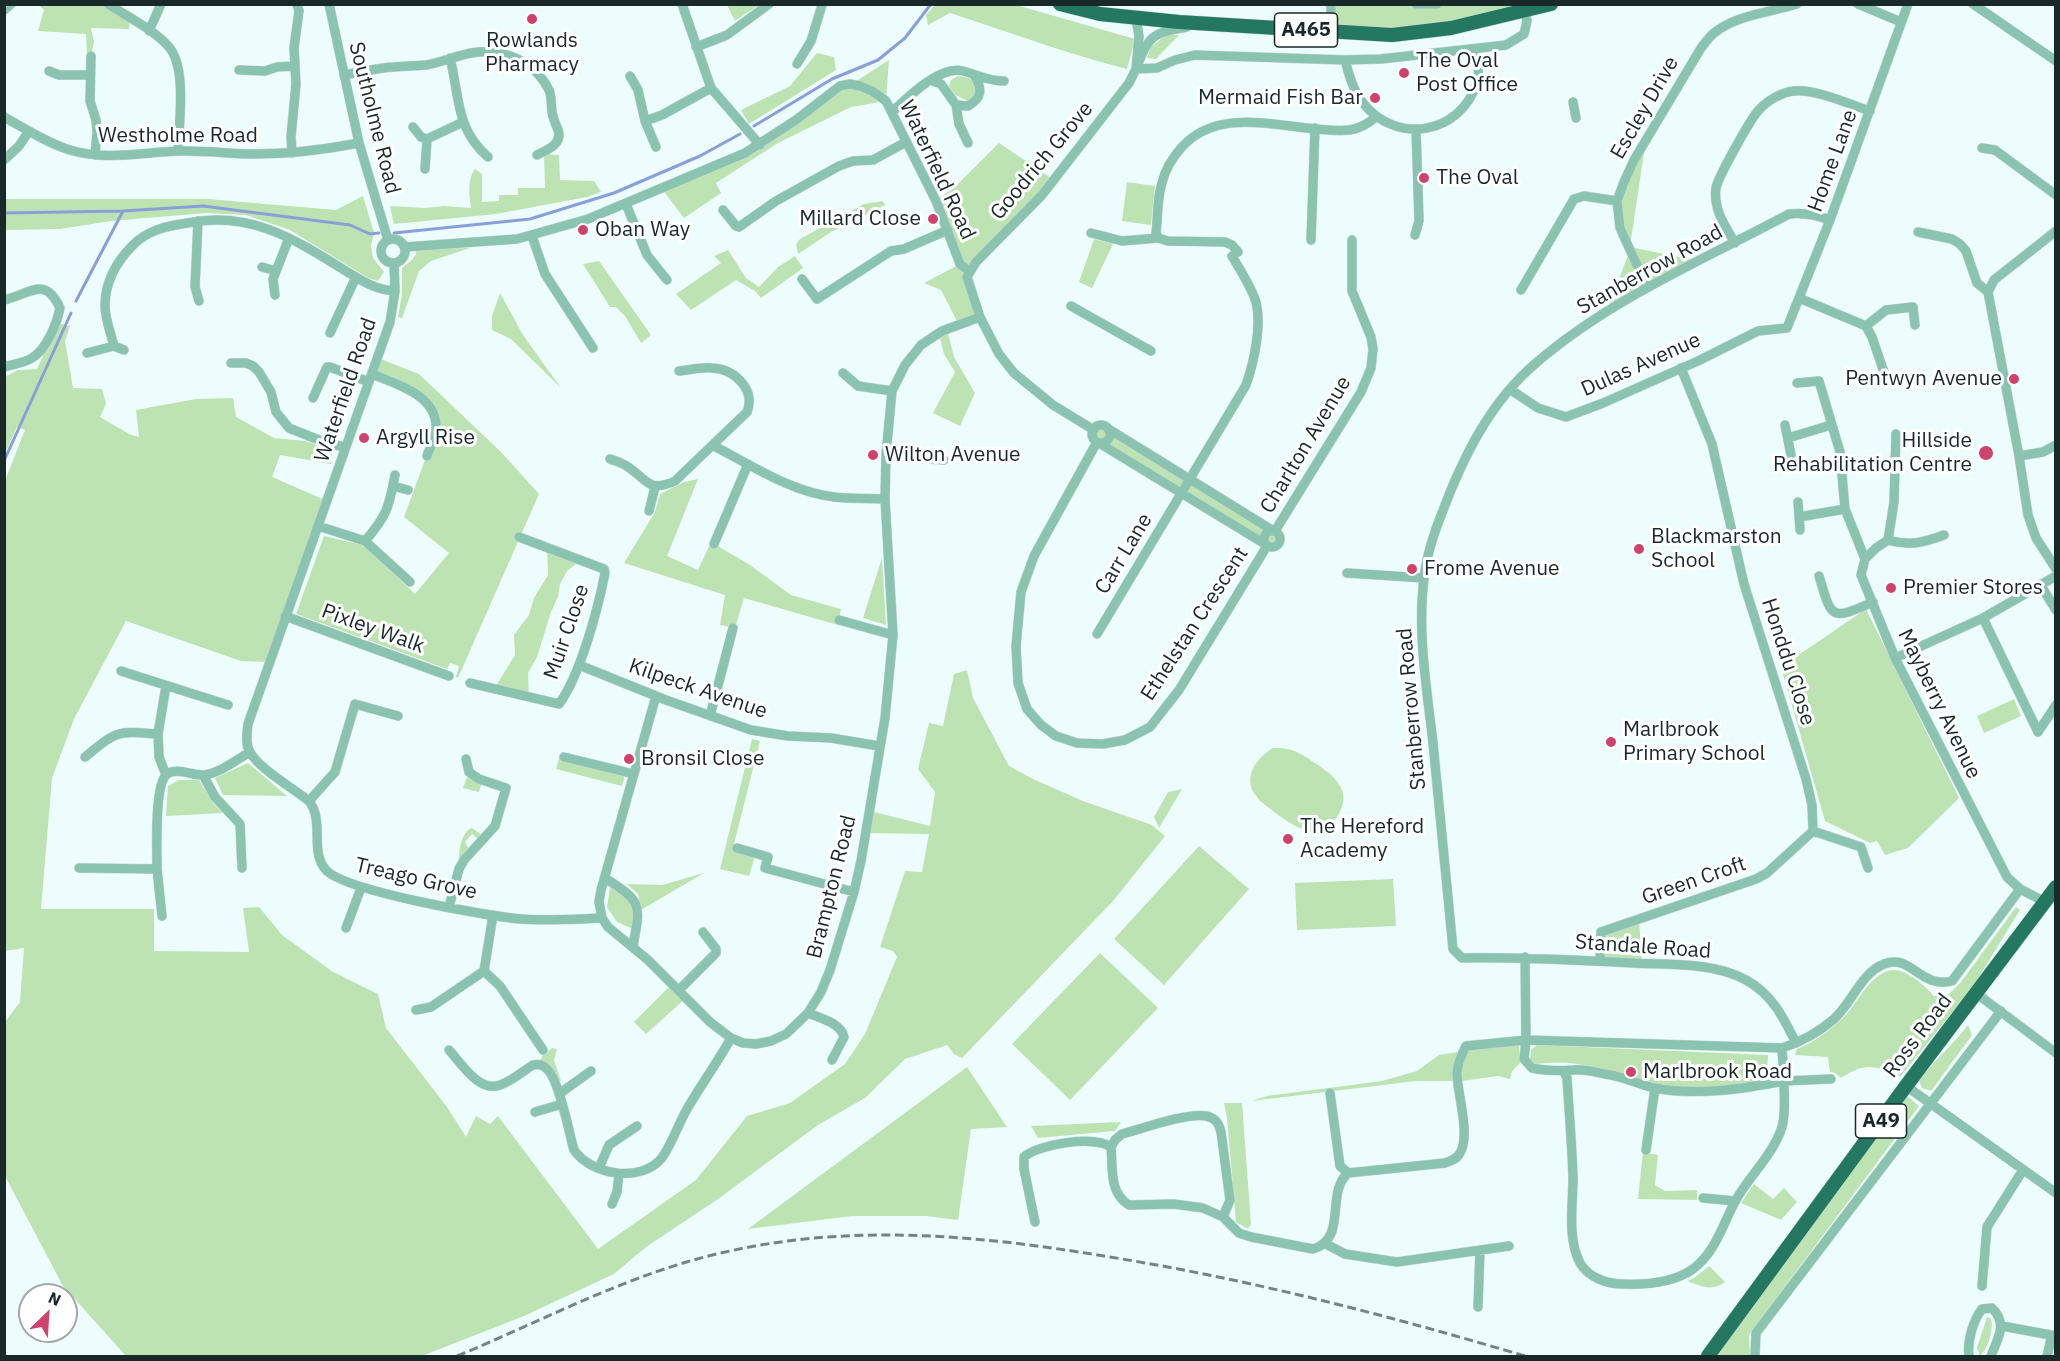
<!DOCTYPE html>
<style>
body{margin:0}
#map{position:relative;width:2060px;height:1361px;overflow:hidden;background:#edfdfe;font-family:"IBM Plex Sans",sans-serif}
canvas{display:block}
.frame{position:absolute;inset:0;border:6px solid #19292a;pointer-events:none}
.north{position:absolute;left:18px;top:1283px;width:60px;height:60px;box-sizing:border-box;background:#fff;border:2px solid #a3a9aa;border-radius:50%;rotate:25deg;font-size:16px;font-weight:700;line-height:24px;text-align:center;color:#19292a}
.north::after{content:'';display:block;margin:auto;width:21px;height:27px;background:#cf426c;clip-path:polygon(50% 0,100% 100%,50% 72%,0 100%)}
</style>
<div id="map">
<canvas width="2060" height="1361"></canvas>
<div class="frame"></div>
<div class="north">N</div>
</div>
<script>
const g = document.querySelector('canvas').getContext('2d');
g.lineJoin = 'round';
function fill(path, color) { g.fillStyle = color; g.fill(path, 'evenodd'); }
function strokePath(path, color, width, dash) { g.strokeStyle = color; g.lineWidth = width; g.lineCap = dash ? 'butt' : 'round'; g.setLineDash(dash || []); g.stroke(path); }
function write(font, color, halo, rows, align = 'center') {
  g.font = font + ' "IBM Plex Sans",sans-serif'; g.lineWidth = 6; g.setLineDash([]); g.textBaseline = 'middle'; g.strokeStyle = halo; g.fillStyle = color; for (const [text, x, y, turn = 0] of rows) {
    g.save(); g.translate(x, y); g.rotate((+turn || 0) * Math.PI / 180); g.textAlign = isNaN(turn) ? turn : align; if (halo) g.strokeText(text, 0, 0); g.fillText(text, 0, 0); g.restore();
  }
}
fill(new Path2D(`
 M39,5H108L130,19L129,29L91,28L94,42L91,56L87,53L86,34L38,31L44,10Z
 M727,5H759L735,21Z
 M935,5H1016L1135,39L1127,69C1067,54 1009,32 950,13L928,25L926,15Z
 M1331,5H1551L1451,28L1331,32Z
 M1166,35H1179L1156,59L1147,58L1151,47Z
 M817,53L834,57L836,70L749,124L741,110L790,86Z
 M889,60L886,101L851,107L778,143L716,183L721,193L684,218L662,189L745,153Z
 M958,76L969,78L975,82C977,90 975,97 968,101L955,95L949,86L951,80Z
 M1646,139L1630,247L1699,261L1606,313L1630,250L1617,201Z
 M999,143L1054,180L969,271L980,317L959,325L941,290L924,283L960,264L936,201L955,187Z
 M544,154L559,155L560,180L594,181L601,192L587,197L496,214L394,224L390,206L426,208L444,206L471,208C469,196 467,179 475,169L482,174V202L499,201V195H518V188H545Z
 M1127,182L1155,186L1151,225L1122,221Z
 M363,196L374,233L371,246L373,258L384,272L378,281L368,278L290,230L246,215L206,213L111,221L60,229L5,230V199H208L336,210Z
 M883,201L885,205L831,232L798,254L796,244L800,239L864,204Z
 M1094,239L1113,244L1092,288L1079,282Z
 M470,248L431,261L419,271L402,318L398,317L402,294V268L412,260L416,254L415,249Z
 M728,250L746,278L759,287L778,267L795,256L803,268L761,298L755,291L736,280L691,310L676,294L721,263L714,256Z
 M599,261L651,335L641,343L625,316L616,307H610L583,264Z
 M500,293L523,335L561,388L511,339L492,330V316Z
 M58,323L70,326L65,341L73,388L102,389L106,404L100,417L129,434L139,437L136,410L196,399L233,398L236,417L274,438L306,441L332,451L331,464L280,455L272,477L325,500L269,662L241,661L126,621L74,719L52,778L41,909H154V951L249,952L243,908L259,907L282,935L333,972L378,994L386,1028L447,1107L466,1137L476,1116L490,1124L498,1116L598,1249L696,1180L747,1116L790,1103L845,1064L865,1034L897,957L893,951L880,947L905,871L922,872L929,834L866,833L870,811L930,826L935,792L918,769L929,723L943,726L954,674L967,670L973,698L1009,766L1033,779L1083,801L1152,825L1165,836L1113,901L962,1058L954,1054L947,1045L905,1059L865,1098L818,1125L718,1199L646,1247L614,1274L524,1316L422,1356H126L63,1286L5,1176V1022L20,1002L24,948L5,951L4,483L25,430L17,427L5,454V377L18,370L37,369Z
 M947,329L954,357L975,393L960,426L933,413L955,372L944,354L939,334Z
 M378,358L419,374L501,452L539,494L458,678L456,677L459,666L450,663L447,669L296,614L324,536L363,545L415,594L449,553L404,517L436,430L426,402L372,374Z
 M1098,426L1105,427L1275,531L1280,538L1277,546L1269,547L1097,442L1093,434Z
 M698,479L667,556L698,570L711,542L750,565L791,595L841,609L838,625L744,598L735,628L720,625L725,595L624,563L655,512L660,494L684,482Z
 M547,548L581,560L567,571L560,584L558,597L551,612L537,657L528,673L529,697L494,689L515,655L514,635L529,615L534,598L548,575Z
 M882,558L886,625L863,618Z
 M1866,609L1959,798L1908,848L1885,855L1877,841L1870,843L1825,821L1781,667Z
 M2014,699L2021,716L1984,733L1977,716Z
 M752,739L760,741L733,848L755,856L749,876L720,869Z
 M1273,748C1293,747 1302,754 1318,765C1340,780 1354,796 1334,821C1317,844 1291,824 1274,812C1269,807 1261,803 1257,797C1241,779 1256,758 1273,748Z
 M559,758L625,775L622,786L556,769Z
 M248,763L287,796L223,795L215,778Z
 M467,777L482,781L479,792L463,788Z
 M179,780H199L214,804L223,813L166,816L168,786Z
 M1182,789L1159,828L1154,817L1168,792Z
 M472,828L482,835L478,839L472,834L465,842L468,848L459,861C459,850 461,832 472,828Z
 M1199,846L1249,889L1164,985L1114,939Z
 M704,873L641,910L638,894L627,884L662,885Z
 M1393,879L1396,926L1297,930L1295,883Z
 M610,887C633,903 634,901 633,929L617,922L607,907Z
 M2016,907L2020,910L1974,985L1900,1077C1873,1065 1866,1062 1841,1078L1835,1073L1830,1072L1828,1057L1795,1055L1797,1049C1814,1042 1829,1031 1843,1018C1861,1000 1878,955 1909,975C1919,981 1926,987 1934,996H1947L1961,982Z
 M1639,919L1642,963L1600,961L1601,932Z
 M1100,953L1158,1008L1070,1100L1012,1044Z
 M672,984L686,998L646,1034L634,1022Z
 M1968,1025L1972,1035L1931,1091L1922,1088L1919,1081C1934,1060 1953,1045 1968,1025Z
 M1519,1044L1520,1063L1512,1071L1510,1079L1498,1076L1462,1081C1460,1069 1463,1060 1468,1049Z
 M1537,1045L1768,1055L1767,1074L1776,1075C1750,1089 1683,1090 1653,1083C1628,1078 1603,1068 1577,1064C1564,1062 1549,1063 1536,1064L1530,1059L1531,1050Z
 M552,1048L557,1049L554,1060L561,1081H558L549,1065L541,1060L542,1056Z
 M1458,1052L1452,1072L1453,1081H1416L1251,1101L1267,1096L1382,1081L1417,1071L1439,1055Z
 M967,1067L1007,1127L971,1129L958,1220L926,1216H852L748,1229Z
 M1906,1095L1919,1106L1749,1335L1750,1356H1715Z
 M1224,1103H1242L1251,1224L1248,1229L1236,1222L1227,1117Z
 M1121,1122L1115,1131L1038,1138L1031,1126Z
 M1643,1152L1658,1155L1655,1185L1665,1191L1697,1190V1200L1638,1199Z
 M1754,1184L1773,1199L1784,1188L1797,1202L1781,1220L1741,1203Z
 M1709,1266L1725,1282C1712,1292 1701,1286 1687,1281L1694,1278Z
 M1987,1317L1991,1319C1994,1329 1988,1349 1980,1356L1977,1348Z`), '#bee3b2');
strokePath(new Path2D(`
 M1100,5V4
 M754,126L832,79L878,60L905,38L931,4
 M4,213L123,211L203,206L350,225L370,234L379,233
 M394,233L530,219L614,193L700,156L740,134
 M76,301L123,211
 M4,461L71,313`), '#8a9fd7', 3);
const minor = new Path2D(`
 M108,4C128,17 153,29 169,47C187,68 179,123 178,151
 M329,4L359,143L388,240
 M682,4L711,88L760,145
 M1331,4V32
 M1416,4H1437
 M1858,4L1901,22
 M1973,4L2056,61
 M4,10L11,4
 M1136,18L1139,36L1136,69C1149,35 1152,33 1187,27
 M149,31L161,4
 M696,47L727,35L769,4
 M91,56L90,101L96,120L97,132L95,155
 M450,58C460,97 455,128 488,157
 M1345,60C1349,75 1353,90 1363,103C1396,145 1461,135 1477,82C1480,72 1478,60 1477,50
 M797,64L811,41L822,5
 M239,70L265,71L277,67L295,66
 M49,71L59,75H90
 M344,75C361,72 377,68 394,67C405,66 416,66 426,65C442,62 456,56 471,53C502,48 534,60 549,90C552,97 551,105 552,112C553,119 556,124 558,130C563,144 547,150 537,155
 M630,76L638,90L645,121L656,147
 M930,80L941,84L956,105L968,106C982,98 983,89 974,75
 M1573,102L1576,118
 M956,105L959,124L968,143
 M892,112C908,97 940,65 963,71C978,75 988,81 1004,81
 M4,117C26,129 47,143 70,150C106,161 143,152 180,151C205,150 229,154 254,154C290,154 323,150 359,143
 M645,121L662,115L711,88
 M413,127L421,137L427,139
 M1982,148L1995,150L2056,195
 M292,153L291,137L296,84L294,48L299,11L297,4
 M4,160L19,146L29,131
 M425,169L427,139L463,122
 M626,204L647,255L667,280
 M723,210L736,226L739,227L776,201L839,166L853,161L873,160L906,142
 M198,221L195,287L199,301
 M1918,232L1952,239L1960,244L1966,251L1977,283L1988,292
 M1091,233L1122,241L1158,238
 M1415,235L1419,221L1416,129
 M532,236L545,274L593,348
 M381 251a12 12 0 1 1 24 0a12 12 0 1 1-24 0Z
 M1311,240L1315,128
 M1735,243C1725,226 1713,209 1716,188C1718,177 1750,120 1758,111C1766,101 1782,92 1794,91C1816,89 1849,104 1870,111
 M405,247L517,239L588,219L745,153L796,120L840,86L850,84L860,86L872,91L886,101L936,201L960,264L969,271
 M1238,252L1232,245L1225,242L1168,241L1158,238L1156,233C1158,216 1157,198 1162,183C1165,169 1173,157 1182,147C1216,109 1272,125 1316,129C1342,131 1356,134 1376,117
 M394,263L395,291L390,322L248,724C247,733 245,744 250,752C258,768 294,789 309,801C325,822 309,851 326,870C345,891 487,916 520,919C547,921 575,919 602,918
 M262,267L276,271
 M802,279L817,299L891,251L904,249L948,230
 M1647,287L1620,228L1617,201L1624,182L1634,160L1701,48C1705,43 1709,37 1714,33C1736,15 1771,12 1797,4
 M1521,290L1574,199L1584,196L1617,201
 M1988,292L2019,456L2028,515L2036,538L2056,569
 M1988,292L1994,280L2056,231
 M275,295L273,279L289,238
 M1799,298L1866,326L1872,337L1886,378
 M4,300C30,294 45,275 60,308C57,323 47,349 32,358C24,363 14,364 4,367
 M1071,306L1151,351
 M1866,326L1886,310L1913,307L1915,325
 M330,333L356,277
 M114,346C111,334 105,319 105,306C105,282 116,262 133,245C148,230 167,226 187,223C249,211 291,237 341,268C359,279 374,290 395,291
 M87,353L114,346L124,350
 M231,363H246L253,366L259,372L271,392L276,412L289,428L329,444L346,447
 M1681,368L1712,444L1744,584L1806,779L1812,805L1813,831
 M843,373L858,386L892,391
 M372,374C396,384 438,395 436,429C436,437 430,447 427,456
 M1797,383L1819,381L1840,452L1845,509L1865,559
 M1511,390L1538,408L1566,417L1603,403L1698,361L1758,331L1787,328L1830,220L1908,4
 M313,398L327,367H330L369,382
 M1785,425L1791,455
 M1092 434a9 9 0 1 1 18 0a9 9 0 1 1-18 0Z
 M1107,428L1272,530
 M1094,430L1053,405L1014,373L999,354L980,317L967,277L976,262L1042,195L1129,83L1136,69L1157,68L1175,60L1195,55L1345,60L1381,59L1506,45L1524,34L1527,21L1525,11
 M1896,434L1894,502L1888,540L1876,548L1865,559L1861,575L1895,658L2007,877L2020,889L2045,902
 M1788,438L1831,425
 M1097,442L1034,556L1021,592L1016,646L1018,683L1027,709L1041,725L1056,736L1077,743L1103,744L1125,740L1150,727L1179,690L1267,546
 M1099,443L1265,544
 M714,446C751,465 791,492 834,497C850,499 868,498 885,499
 M886,455L944,460
 M2019,456L2043,452L2056,445
 M610,459C615,461 623,463 628,467C648,480 648,493 675,481L747,412C756,390 735,369 712,368C701,367 689,370 679,371
 M393,486L408,490
 M1798,502L1800,530
 M649,511L655,487
 M1799,517L1845,509
 M318,526L365,541C387,516 389,507 395,475
 M1264 539a8 8 0 1 1 16 0a8 8 0 1 1-16 0Z
 M1275,531L1361,392L1371,368L1373,349L1371,337L1352,291V240
 M1888,540C1911,546 1922,543 1944,535
 M365,541L410,582
 M714,544L748,464
 M1347,573L1424,578
 M1819,576C1832,619 1830,621 1873,602
 M2041,586L2056,610
 M285,616L449,676
 M1983,618L2038,732
 M839,620L893,635
 M1097,634L1246,385C1254,362 1262,326 1256,302C1251,286 1240,270 1232,256
 M1895,658L1983,618L2056,576
 M579,665L666,700L751,730L788,736L831,738L879,746
 M121,671L228,705
 M470,683L559,704C580,676 598,609 605,573L604,569L519,537
 M166,686L158,734L159,757L166,775
 M656,696L601,890L599,902L602,918L608,927L648,960L710,1022L731,1038L743,1043L756,1044L771,1041L786,1034L808,1013L821,992L830,970L854,892L861,861L885,718L893,635L885,499L886,455L892,391L905,365L921,345L942,331L980,317
 M710,716L733,628
 M2038,732L2056,705
 M85,757C118,730 116,731 158,734
 M564,757L634,774
 M203,775L215,797L240,824L242,868
 M309,801L335,772L355,704L398,716
 M1813,831L1861,847L1868,868
 M737,848L768,857L765,868L854,892
 M79,868L157,869C157,851 154,784 167,774C177,767 193,776 204,775C220,773 236,760 250,752
 M157,869L162,916
 M605,878C642,902 641,903 633,946
 M449,907L459,869L464,860L495,826L506,788L479,779L469,772L466,759
 M346,928L361,888
 M1525,957L1526,1040L1524,1059L1532,1068C1545,1071 1560,1071 1573,1070C1583,1069 1595,1072 1605,1074C1622,1076 1638,1084 1654,1088C1697,1096 1742,1089 1784,1081L1782,1048
 M1600,961L1601,932L1756,879L1767,873L1813,831
 M484,971L500,986L543,1050
 M679,990L716,953V949L703,932
 M1977,994L2056,1053
 M416,1010L431,1007L484,971L493,915
 M808,1013C820,1018 841,1023 844,1037L832,1060
 M1796,1043C1783,1017 1772,994 1746,980C1713,962 1669,965 1633,963C1576,960 1519,957 1462,958L1453,949C1446,880 1440,812 1433,743C1427,689 1417,633 1424,579C1426,557 1434,533 1442,513C1463,457 1490,402 1536,363C1610,299 1703,260 1789,214C1804,212 1816,215 1830,220
 M449,1050C461,1063 479,1093 500,1085C512,1081 523,1071 533,1065C538,1064 542,1064 546,1068C559,1078 569,1133 574,1150C591,1175 640,1183 661,1159C670,1148 679,1123 687,1109C701,1085 717,1063 731,1038
 M1564,1072L1567,1078C1569,1111 1572,1145 1573,1178C1573,1205 1567,1238 1580,1263C1589,1278 1607,1284 1623,1284C1647,1285 1673,1283 1693,1269C1716,1252 1723,1223 1736,1200C1750,1175 1773,1155 1782,1127C1786,1113 1784,1096 1784,1081L1831,1079
 M1906,1086L2056,1193
 M1330,1093L1340,1166L1348,1173
 M559,1094L591,1071
 M535,1112L562,1104
 M1111,1147C1113,1169 1109,1193 1129,1205L1174,1204L1203,1208L1223,1217L1239,1233L1251,1237L1313,1249C1348,1239 1325,1193 1348,1173L1445,1163C1451,1161 1457,1159 1460,1153C1471,1135 1457,1093 1457,1073C1457,1063 1462,1054 1466,1046L1526,1040L1782,1048C1801,1042 1819,1032 1834,1019C1852,1003 1861,973 1884,964C1911,953 1920,989 1952,981L2020,889
 M1111,1147L1115,1140L1122,1134C1141,1129 1189,1112 1206,1116C1216,1118 1219,1124 1221,1132L1230,1200L1223,1217
 M1646,1150L1655,1088
 M599,1168L609,1145L637,1126
 M1703,1198L1735,1201
 M612,1204L617,1192L619,1174
 M1035,1222L1024,1169V1157C1039,1144 1094,1135 1111,1147
 M1326,1244L1345,1254L1397,1262L1509,1246
 M1982,1286L1987,1227L2023,1170
 M1478,1307L1480,1250
 M2002,1326L2056,1336
 M1755,1356L1756,1333L2001,1011
 M1969,1356C1967,1342 1973,1320 1982,1309L1992,1308C2008,1324 1998,1338 1991,1356
 M2047,1356L2052,1335`);
const highway = new Path2D(`
 M1060,4L1100,14L1179,22L1392,35L1451,28L1551,4
 M1708,1356L1906,1086L2056,887`);
strokePath(minor, '#c7d7d8', 10);
strokePath(highway, '#c7d7d8', 15);
strokePath(minor, '#8ac3af', 9);
strokePath(highway, '#247760', 14);
strokePath(new Path2D(`
 M457,1356C547,1319 634,1271 730,1251C857,1223 984,1236 1110,1257C1253,1280 1386,1315 1525,1356`), '#748485', 3, [9, 4.5]);
for (const [x, y, r, color] of [
 [532,19,6,"#cf426c"],
 [1404,73,6,"#cf426c"],
 [1375,98,6,"#cf426c"],
 [1424,178,6,"#cf426c"],
 [933,219,6,"#cf426c"],
 [583,230,6,"#cf426c"],
 [2014,379,6,"#cf426c"],
 [364,438,6,"#cf426c"],
 [1986,453,8,"#cf426c"],
 [873,455,6,"#cf426c"],
 [1639,549,6,"#cf426c"],
 [1412,569,6,"#cf426c"],
 [1891,588,6,"#cf426c"],
 [1611,742,6,"#cf426c"],
 [629,759,6,"#cf426c"],
 [1288,839,6,"#cf426c"],
 [1631,1072,6,"#cf426c"]
]) { const dot = new Path2D(); dot.arc(x, y, r, 0, 2 * Math.PI); g.fillStyle = color; g.fill(dot); strokePath(dot, '#fff', 2); }
for (const [x, y, w] of [
 [1306,30,63],
 [1881,1121,51]
]) { const box = new Path2D(); box.roundRect(x - w / 2, y - 17, w, 34, 4.5); g.fillStyle = '#fff'; g.fill(box); strokePath(box, '#19292a', 1.5); }
write('bold 20px', '#19292a', null, [
 ["A465",1306,30],
 ["A49",1881,1121]
]);
write('21px', '#19292a', '#fff', [
 ["Rowlands",532,41,"center"],
 ["Pharmacy",532,65,"center"],
 ["The Oval",1416,61],
 ["Post Office",1416,85],
 ["Mermaid Fish Bar",1363,98,"right"],
 ["The Oval",1436,178],
 ["Millard Close",921,219,"right"],
 ["Oban Way",595,230],
 ["Pentwyn Avenue",2002,379,"right"],
 ["Argyll Rise",376,438],
 ["Hillside",1972,441,"right"],
 ["Rehabilitation Centre",1972,465,"right"],
 ["Wilton Avenue",885,455],
 ["Blackmarston",1651,537],
 ["School",1651,561],
 ["Frome Avenue",1424,569],
 ["Premier Stores",1903,588],
 ["Marlbrook",1623,730],
 ["Primary School",1623,754],
 ["Bronsil Close",641,759],
 ["The Hereford",1300,827],
 ["Academy",1300,851],
 ["Marlbrook Road",1643,1072]
], 'left');
write('21px', '#19292a', '#fff', [
 ["Escley Drive",1645,108,-60],
 ["Southolme Road",374,118,76],
 ["Westholme Road",178,136],
 ["Goodrich Grove",1042,161,-50],
 ["Home Lane",1833,161,-70],
 ["Waterfield Road",937,170,65],
 ["Stanberrow Road",1650,270,-29],
 ["Dulas Avenue",1641,365,-24],
 ["Waterfield Road",346,390,-71],
 ["Charlton Avenue",1306,445,-59],
 ["Carr Lane",1124,554,-59],
 ["Ethelstan Crescent",1195,624,-57],
 ["Pixley Walk",373,629,20],
 ["Muir Close",567,632,-71],
 ["Honddu Close",1788,662,72],
 ["Kilpeck Avenue",698,689,19],
 ["Mayberry Avenue",1939,704,64],
 ["Stanberrow Road",1412,709,-95],
 ["Treago Grove",416,879,13],
 ["Green Croft",1694,881,-19],
 ["Brampton Road",832,887,-76],
 ["Standale Road",1643,947,4],
 ["Ross Road",1918,1036,-53]
]);
</script>
